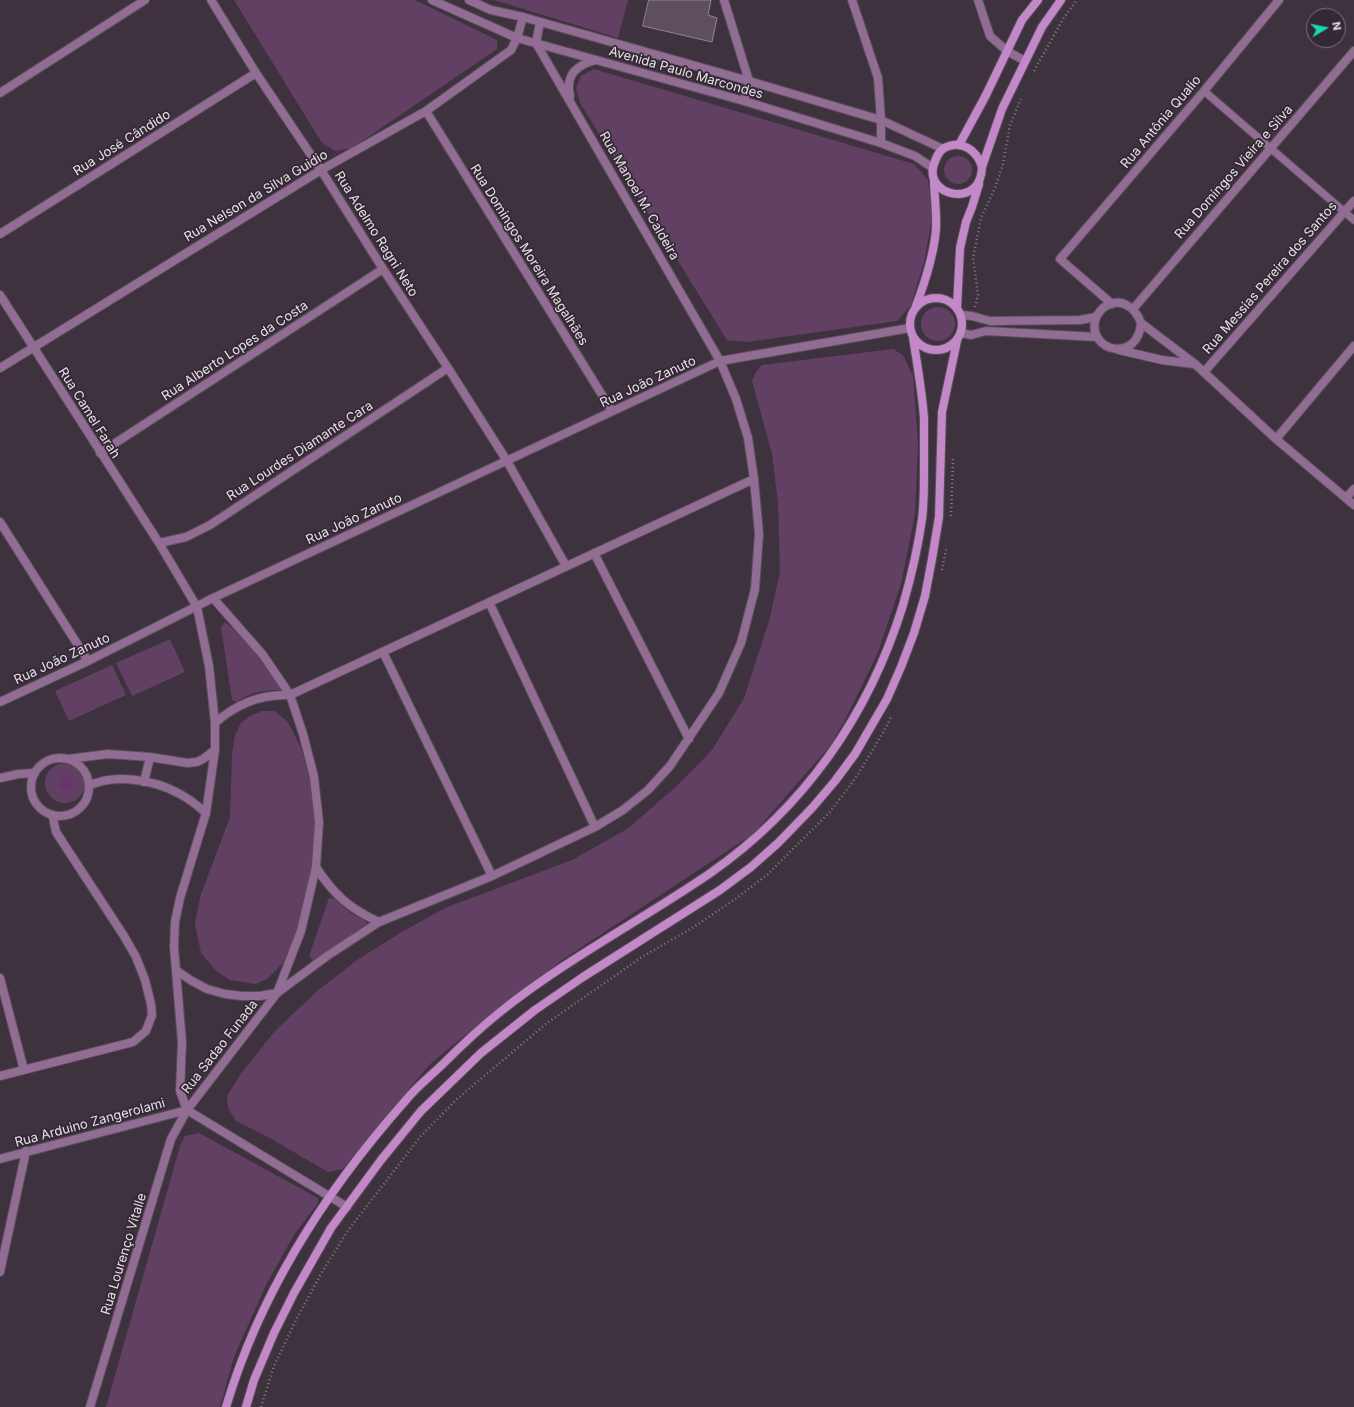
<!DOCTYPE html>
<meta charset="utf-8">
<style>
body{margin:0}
#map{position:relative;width:1354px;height:1407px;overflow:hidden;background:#3f323f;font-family:Inter,sans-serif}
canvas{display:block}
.north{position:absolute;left:1306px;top:8px;width:40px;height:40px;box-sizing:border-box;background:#342835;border:1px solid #7c727d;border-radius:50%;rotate:80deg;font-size:11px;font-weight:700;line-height:16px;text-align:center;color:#e8e0e8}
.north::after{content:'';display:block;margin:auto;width:14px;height:18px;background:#1bd5b2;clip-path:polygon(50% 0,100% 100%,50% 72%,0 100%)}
</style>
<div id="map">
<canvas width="1354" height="1407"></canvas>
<div class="north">N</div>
</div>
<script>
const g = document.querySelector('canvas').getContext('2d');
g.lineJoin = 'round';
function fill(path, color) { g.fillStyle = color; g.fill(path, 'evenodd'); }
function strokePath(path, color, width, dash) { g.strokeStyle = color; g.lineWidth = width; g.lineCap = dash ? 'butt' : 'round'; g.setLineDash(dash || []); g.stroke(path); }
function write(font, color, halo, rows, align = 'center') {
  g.font = font + ' Inter,sans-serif'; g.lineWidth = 3.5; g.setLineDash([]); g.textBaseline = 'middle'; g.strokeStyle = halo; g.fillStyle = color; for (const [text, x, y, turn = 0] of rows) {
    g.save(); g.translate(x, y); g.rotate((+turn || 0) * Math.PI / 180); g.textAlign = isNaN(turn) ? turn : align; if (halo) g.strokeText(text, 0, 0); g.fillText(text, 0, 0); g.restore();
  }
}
fill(new Path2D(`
 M234,0H415L497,40V49L352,148L335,151L322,143Z
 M494,0H628L618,38Z
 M594,69L914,164L928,180L932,219L924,262L911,305L897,321L747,342L727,340L580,103L576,88L581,76Z
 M944 170a14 14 0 1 1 28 0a14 14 0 1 1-28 0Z
 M921 324a17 17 0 1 1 34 0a17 17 0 1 1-34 0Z
 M893,349L903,355L913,376L918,443L915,514L901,584L877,655L845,720L829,747L753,834L562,960L471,1030L429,1065L343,1169L328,1172L268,1137L236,1121L228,1108L227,1096L242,1072L275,1031L316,992L357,960L400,933L445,908L572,860L627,829L677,786L712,750L744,698L769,621L780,572L778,503L772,454L752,381L756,372L762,365Z
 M225,622C249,641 265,664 281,690C264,690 250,692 237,702L232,700L221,627Z
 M170,639L185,672L132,696L116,663Z
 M112,665L126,695L69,721L55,691Z
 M262,711H274L288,722L301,748L311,785L315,817L314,860L296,934L283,963L267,979L255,984L230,980L216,971L201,953L195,924L200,897L230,817L232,754L235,735L241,723L250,716Z
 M45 783a20 20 0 1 1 40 0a20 20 0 1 1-40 0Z
 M329,898L335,899L349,912L365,921L367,925L356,931L314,961L310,958V953Z
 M199,1133L318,1198V1203L294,1235L266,1285L234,1357L220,1407H106L180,1146L185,1136Z`), '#614063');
fill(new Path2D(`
 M59 783a7 7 0 1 1 14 0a7 7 0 1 1-14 0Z`), '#663569');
const building = new Path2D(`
 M649,0H711L708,15L717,18L712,42L643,26Z`);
fill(building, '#5d4f5e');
strokePath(building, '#918291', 1);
const service = new Path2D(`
 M1204,91L1354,220`);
const minor = new Path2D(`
 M211,0L256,73L321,170L383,269L448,368L507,461L566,566
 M724,0L749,81L744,101
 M852,0L878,78L881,120V143
 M978,0L990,36L1007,51L1025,61
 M0,93L145,0
 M570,96C565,74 577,65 596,60
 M426,111L612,411
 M0,234L256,73
 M0,295L159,543L197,607L209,666L215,723V750L206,813L180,898L175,922L174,947L182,1042L180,1091L187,1110
 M1112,304L1060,259L1204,91L1279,0
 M1133,309L1354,51
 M1141,323C1138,363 1089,352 1095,321C1096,316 1099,312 1103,308C1119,296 1135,306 1141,323L1195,364L1276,439L1354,505
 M1119,350L1162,360L1194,364
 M0,368L321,170L426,111L511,50L517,38L523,17
 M1204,372L1354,201
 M1276,439L1354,346
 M100,453L383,269
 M1346,498L1354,489
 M0,522L88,661
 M159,543L186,537L210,525L448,368
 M594,553L689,739
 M489,602L595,827
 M383,652L492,876
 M0,702L88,661L213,598L720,361L910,328
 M215,723C237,703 261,694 290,695L754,479
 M31 787a29 29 0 1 1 58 0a29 29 0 1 1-58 0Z
 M68,759L108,754L150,757L187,763L197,762L203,759L215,750
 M0,778L18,774L35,773
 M144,782L150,757
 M89,786C114,773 154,780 178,793C188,798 197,805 206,813
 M316,867C333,894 350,909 379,922
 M177,971L192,981L207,989L225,994L242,996H260L277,993L327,956L379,922L492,876L595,827L623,810L648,790L670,766L719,693L741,643L755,589L759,534L754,479L748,438L736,399L720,361L536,43L540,22
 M0,978L24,1070
 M0,1076L133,1042L146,1031L152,1015L151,1004L145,980L136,957L124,936L56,832L54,823L53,815
 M187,1110L347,1207
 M0,1159L187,1110
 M0,1272L26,1151
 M90,1407L171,1139L187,1110L277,993L301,931L316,867L319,822L314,777L303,734L290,695L263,655L213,598`);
const tertiary = new Path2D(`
 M432,0L517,38L744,101L881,143L915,156L933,168
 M469,0L491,10L523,17L749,81L881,120L943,149
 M961,315L972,316L990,321L1080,320L1096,317
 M961,333L971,335L986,331L1097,337`);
const secondary = new Path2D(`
 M959,145L986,95L1022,20L1038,0
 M982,167C977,150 961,139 944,148C938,152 936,158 934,164C923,196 981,210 982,167L1002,109L1042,27L1061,0
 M910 324a26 26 0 1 1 52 0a26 26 0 1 1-52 0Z
 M916,306C925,282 934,255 936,229C937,212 934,195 934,179
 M957,308L960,248L966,222L972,207L979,184
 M226,1407C260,1293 327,1189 406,1100C417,1086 432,1075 445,1062C462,1045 480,1028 500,1012C565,960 640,921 709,874C804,808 869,715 903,605C911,577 918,548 922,519C924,504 924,487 924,472C924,454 924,436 924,418C922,391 917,364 913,337
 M246,1407L254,1380L274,1333L294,1293L331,1228L381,1160L421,1111L481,1053L535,1010L583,977L720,890L751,867L778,843L812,808L835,781L855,754L887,699L901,667L914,633L925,596L932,559L939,517L942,412L957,341`);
strokePath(service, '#5a4e5a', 9);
strokePath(minor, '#5a4e5a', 10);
strokePath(tertiary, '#5a4e5a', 10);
strokePath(secondary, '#5a4e5a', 10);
strokePath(new Path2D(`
 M1034,71L1063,19L1077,0
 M975,307L978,295L973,258L981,218L995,188L1003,164L1010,125L1021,99
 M951,516L953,458
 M942,570L946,549
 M261,1407L274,1366L297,1318L322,1272L347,1232L420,1137L457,1099L547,1023L642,957L692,928L734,900L767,875L830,812L857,776L884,731L891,717`), '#857a85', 2.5, [1, 3]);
strokePath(service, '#916c93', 7);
strokePath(minor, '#916c93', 8);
strokePath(tertiary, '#916c93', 8);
strokePath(secondary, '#c388c7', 8);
write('13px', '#e8e0e8', '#342835', [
 ["Avenida Paulo Marcondes",686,73,16],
 ["Rua Antônia Qualio",1161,122,-50],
 ["Rua José Cândido",122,143,-32],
 ["Rua Domingos Vieira e Silva",1234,172,-49],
 ["Rua Nelson da Silva Guidio",256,196,-31],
 ["Rua Manoel M. Caldeira",639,196,60],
 ["Rua Adelmo Ragni Neto",376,234,58],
 ["Rua Domingos Moreira Magalhães",529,255,58],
 ["Rua Messias Pereira dos Santos",1270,278,-49],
 ["Rua Alberto Lopes da Costa",235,351,-33],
 ["Rua João Zanuto",648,382,-25],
 ["Rua Camel Farah",89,413,58],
 ["Rua Lourdes Diamante Cara",300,451,-33],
 ["Rua João Zanuto",354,519,-25],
 ["Rua João Zanuto",62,659,-25],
 ["Rua Sadao Funada",220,1047,-52],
 ["Rua Arduino Zangerolami",90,1123,-15],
 ["Rua Lourenço Vitalle",124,1254,-73]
]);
</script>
